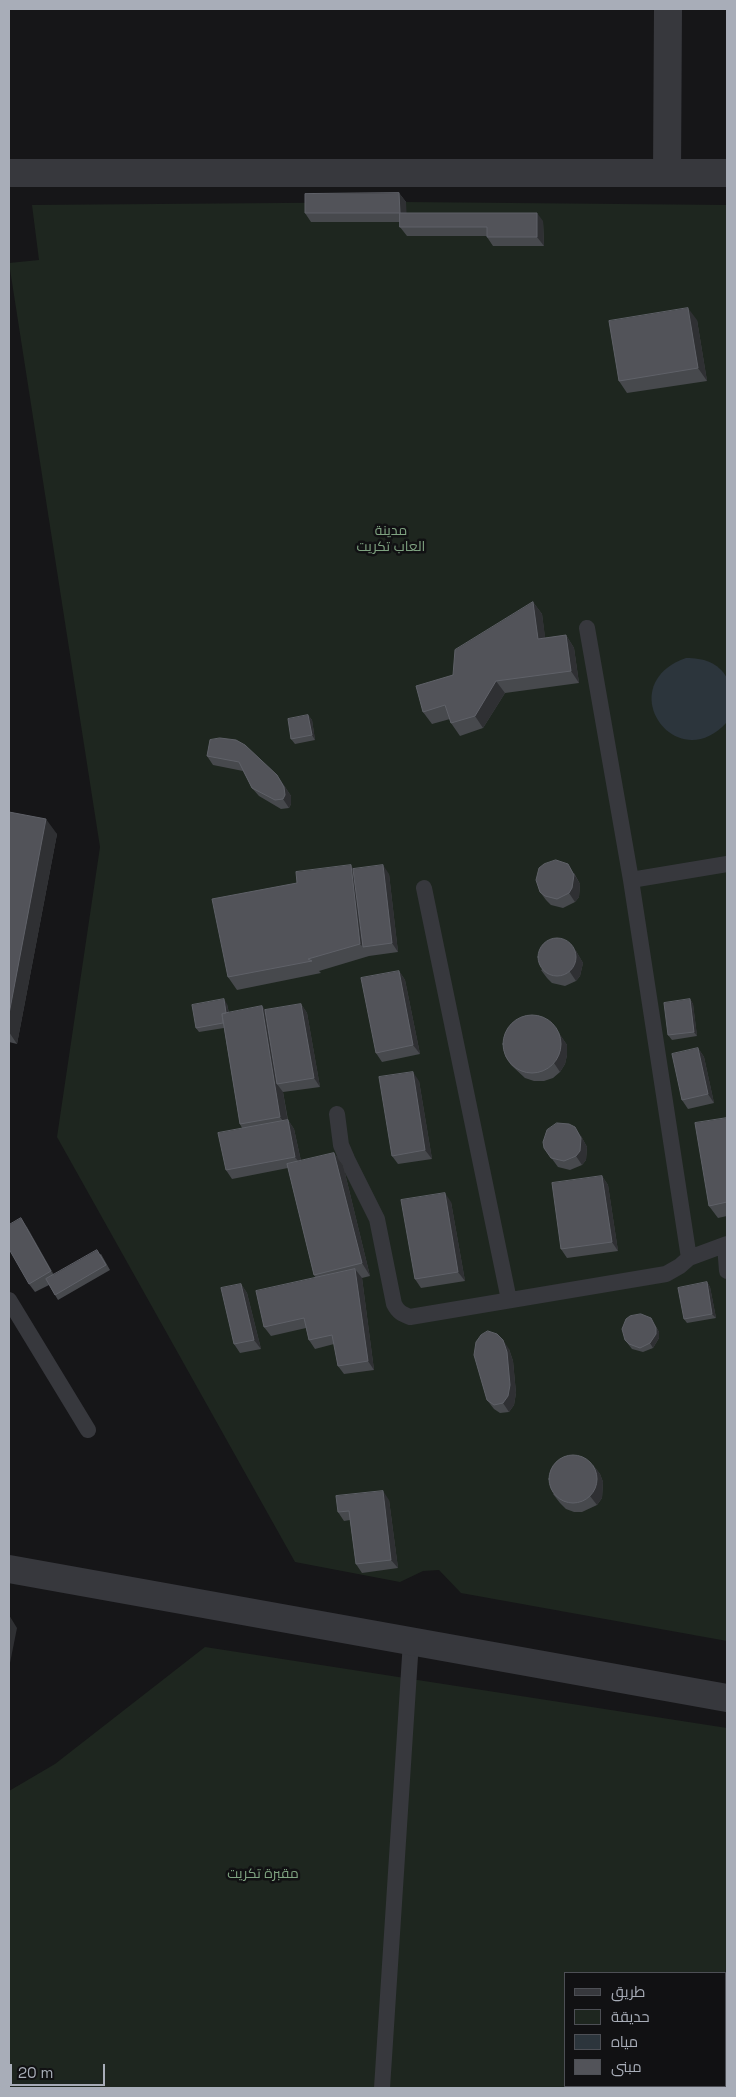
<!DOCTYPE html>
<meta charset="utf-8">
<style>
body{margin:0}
#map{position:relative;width:736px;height:2097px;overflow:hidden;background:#161618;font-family:"Space Grotesk",Cairo,sans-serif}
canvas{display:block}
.frame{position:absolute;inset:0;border:10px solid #a8adb8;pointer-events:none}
.legend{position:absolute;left:564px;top:1972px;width:162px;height:115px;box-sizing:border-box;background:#111113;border:1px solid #4d4f55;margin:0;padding:6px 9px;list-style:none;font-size:15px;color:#a8adb8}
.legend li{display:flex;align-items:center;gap:10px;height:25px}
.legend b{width:25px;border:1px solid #4d4f55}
.scale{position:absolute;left:10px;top:2064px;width:95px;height:22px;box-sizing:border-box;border:2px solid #a8adb8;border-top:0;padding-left:6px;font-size:15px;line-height:18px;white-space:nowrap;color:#a8adb8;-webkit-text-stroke:4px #111113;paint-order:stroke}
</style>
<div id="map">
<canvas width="736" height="2097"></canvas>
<div class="frame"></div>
<ul class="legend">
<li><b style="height:6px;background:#37383d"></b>طريق</li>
<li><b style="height:14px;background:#1e261f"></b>حديقة</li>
<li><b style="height:14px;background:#2c353c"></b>مياه</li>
<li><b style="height:14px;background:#525359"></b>مبنى</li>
</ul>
<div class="scale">20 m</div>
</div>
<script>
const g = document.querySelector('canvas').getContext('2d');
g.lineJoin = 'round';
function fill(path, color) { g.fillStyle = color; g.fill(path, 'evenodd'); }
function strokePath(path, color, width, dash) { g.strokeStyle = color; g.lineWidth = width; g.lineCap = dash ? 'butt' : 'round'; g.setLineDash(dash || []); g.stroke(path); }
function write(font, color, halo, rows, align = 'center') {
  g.font = font + ' "Space Grotesk",Cairo,sans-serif'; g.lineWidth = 5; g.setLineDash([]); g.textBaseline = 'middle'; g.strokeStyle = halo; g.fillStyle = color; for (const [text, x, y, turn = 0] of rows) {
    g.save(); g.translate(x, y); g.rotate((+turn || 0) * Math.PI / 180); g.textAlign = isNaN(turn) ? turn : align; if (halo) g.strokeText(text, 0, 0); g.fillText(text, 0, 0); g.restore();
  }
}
fill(new Path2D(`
 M406,202L727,205V1641L461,1593L439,1570L423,1571L400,1582L295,1562L57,1137L100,847L9,263L39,260L32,205Z
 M205,1647L727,1728V2088H9V1791L55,1764ZM565,1973H725V2086H565Z`), '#1e261f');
fill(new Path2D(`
 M686,658C703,658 718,662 727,678V722C676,779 610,685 686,658Z`), '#2c353c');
strokePath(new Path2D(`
 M587,628L631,880L689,1258
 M631,880L727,864
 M424,888L509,1300
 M337,1114L341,1145L347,1159L377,1219L394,1304C398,1312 402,1314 410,1317L666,1274L680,1266L689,1258L727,1244
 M725,1245L727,1271
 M9,1300L88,1430
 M382,2088L411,1641`), '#37383d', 16);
strokePath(new Path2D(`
 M9,173H727
 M667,173L668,9`), '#37383d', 28);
strokePath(new Path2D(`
 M9,1569L727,1698`), '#37383d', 28);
fill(new Path2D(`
 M399,193L406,202V213L543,221L544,246H493L487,237V236H407L400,227V222H311L305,213Z
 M697,320L707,381L627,393L619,381Z
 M533,602L542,614L545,638L566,635L574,648L579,683L505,693L483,728L460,736L451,723L450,719L432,724L423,712L453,675Z
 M308,715L312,720L315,740L295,744L291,739Z
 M210,740L277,775L291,796V804L289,808L281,809L259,796L252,788L243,771L213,765L207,756Z
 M9,812L57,834L17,1044L9,1042Z
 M353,869L389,874L398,952L369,956L319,971L321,973L237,990L228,977L297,883Z
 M574,873L580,884L579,897L575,902L563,908L551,905L546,900L540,892Z
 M576,951L583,963L580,976L576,981L565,986L552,983L547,978L541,970Z
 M399,971L405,980L420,1054L382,1062L376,1053Z
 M690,999L693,1004L697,1036L672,1040L668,1035Z
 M227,1004L229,1013L262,1006L265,1010L301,1004L307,1013L320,1087L283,1092L288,1120L294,1129L301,1161L334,1153L343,1165L370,1276L362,1278L374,1370L344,1374L338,1366L334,1344L315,1349L309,1340L306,1328L271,1336L264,1327L316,1278L314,1275L288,1168L232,1179L226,1170L242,1128L240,1124L224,1028L199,1032L196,1028Z
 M556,1029L567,1045V1055L565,1064L560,1072L553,1078L544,1081H534L525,1078L511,1065L505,1056Z
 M698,1048L704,1057L714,1103L688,1109L682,1100Z
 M419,1081L432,1159L398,1164L392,1156Z
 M727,1118V1216L718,1218L709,1206Z
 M581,1136L587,1147L586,1160L582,1165L570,1170L558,1167L544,1148Z
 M602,1176L608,1185L618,1251L567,1258L561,1249Z
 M451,1202L465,1281L421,1288L415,1279Z
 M27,1227L54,1275L101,1254L110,1270L58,1300L49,1285L35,1292L29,1284Z
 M707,1282L710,1287L716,1318L687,1323L684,1319Z
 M241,1284L247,1293L261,1349L240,1353L234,1344Z
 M651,1318L659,1332V1338L653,1348L643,1352L632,1349L625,1340Z
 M509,1349L513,1361L516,1393L514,1405L509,1412L500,1413L494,1409L487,1400Z
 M593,1465L600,1474L603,1482L602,1498L597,1505L582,1512H574L566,1509L560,1503L553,1494Z
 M389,1500L398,1568L362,1573L356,1564L350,1520L344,1521L338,1512Z`), '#47494d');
fill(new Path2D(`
 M399,193L406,202L407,222L400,213Z
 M537,213L543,221L544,246L537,237Z
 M688,308L697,320L707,381L698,368Z
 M533,602L542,614L547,651L538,639Z
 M566,635L574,648L579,683L571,671Z
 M496,681L505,693L483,728L475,716Z
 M308,715L312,720L315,740L312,735Z
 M277,775L291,796V804L289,808L283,799Z
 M46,819L57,834L17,1044L9,1032V1014Z
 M568,864L580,884L579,897L575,902L569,893Z
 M351,865L359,878L363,947L360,944Z
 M383,865L389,874L398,952L392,943Z
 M570,943L576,951L583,963L580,976L576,981L570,972Z
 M399,971L405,980L420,1054L413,1045Z
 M224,999L227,1004L231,1027L228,1022Z
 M690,999L693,1004L697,1036L694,1032Z
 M301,1004L307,1013L320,1087L314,1078Z
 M262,1006L271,1019L277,1084L283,1092L289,1129L280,1117Z
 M550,1020L567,1045V1055L565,1064L560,1072L554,1063Z
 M698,1048L704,1057L714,1103L708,1094Z
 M413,1072L419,1081L432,1159L425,1150Z
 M288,1120L294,1129L302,1166L295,1157Z
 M575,1127L581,1136L587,1147L586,1160L582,1165L576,1156Z
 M334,1153L343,1165L370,1276L362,1263Z
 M602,1176L608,1185L618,1251L612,1242Z
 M445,1193L451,1202L465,1281L458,1272Z
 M21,1218L27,1227L57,1280L51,1271Z
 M355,1269L362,1278L374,1370L368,1361Z
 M707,1282L710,1287L716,1318L712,1314Z
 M241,1284L247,1293L261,1349L254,1340Z
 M651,1318L659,1332V1338L653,1348L650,1343Z
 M503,1340L509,1349L513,1361L516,1393L514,1405L509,1412L503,1403Z
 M593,1465L600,1474L603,1482L602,1498L597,1505L590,1496Z
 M383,1491L389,1500L398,1568L391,1560Z
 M9,1615L17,1628L9,1668Z`), '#2f3033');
const building = new Path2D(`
 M399,193L400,213H305V194Z
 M400,213H537V237H487V227H400Z
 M688,308L698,368L619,381L609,321Z
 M533,602L538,639L566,635L571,671L496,681L475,716L451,723L445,705L423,712L416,686L453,675L455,650Z
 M308,715L312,735L291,739L288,719Z
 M220,738L236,740L245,745L277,775L284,787L285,795L283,799L275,800L252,788L239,762L207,756L210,740Z
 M9,812L46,819L9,1014Z
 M556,860L568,864L574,875L572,888L569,893L557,899L545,896L540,892L536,880L539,868L544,864Z
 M351,865L360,944L308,959L312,961L228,977L212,899L297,883L296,872Z
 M383,865L392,943L363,947L353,869Z
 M538 957a19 19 0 1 1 38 0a19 19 0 1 1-38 0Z
 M399,971L413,1045L376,1053L361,978Z
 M224,999L226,1013L222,1014L223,1023L196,1028L192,1005Z
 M690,999L694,1032L668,1035L664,1003Z
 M301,1004L314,1078L277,1084L265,1010Z
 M262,1006L280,1117L240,1124L222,1014Z
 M503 1044a29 29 0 1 1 58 0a29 29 0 1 1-58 0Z
 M698,1048L708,1094L682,1100L672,1054Z
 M413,1072L425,1150L392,1156L379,1077Z
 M727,1118V1202L709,1206L695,1123Z
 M288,1120L295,1157L226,1170L218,1133Z
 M557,1123L569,1124L575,1127L581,1138L580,1151L576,1156L564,1161L551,1158L544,1148L543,1142L547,1130Z
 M334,1153L362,1263L314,1275L287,1164Z
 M602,1176L612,1242L561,1249L552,1183Z
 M445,1193L458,1272L415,1279L401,1200Z
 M21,1218L51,1271L29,1284L9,1249V1225Z
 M97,1250L106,1265L55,1295L46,1279Z
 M355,1269L368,1361L338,1366L332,1335L309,1340L304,1318L264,1327L256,1291Z
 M707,1282L712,1314L684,1319L678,1288Z
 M241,1284L254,1340L234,1344L221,1288Z
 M641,1314L651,1318L656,1328V1334L650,1343L640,1348L629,1344L625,1340L622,1329L626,1319L630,1316Z
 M488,1331L497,1334L503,1340L507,1352L510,1385L508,1396L503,1403L494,1405L487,1400L474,1355L476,1342L481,1335Z
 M549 1479a24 24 0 1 1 48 0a24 24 0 1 1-48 0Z
 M383,1491L391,1560L356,1564L349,1511L338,1512L336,1496Z`);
fill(building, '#525359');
strokePath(building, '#5f6168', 1);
write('14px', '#7fa381', '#111113', [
 ["مدينة",391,531],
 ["العاب تكريت",391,547],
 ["مقبرة تكريت",263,1874]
]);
</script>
